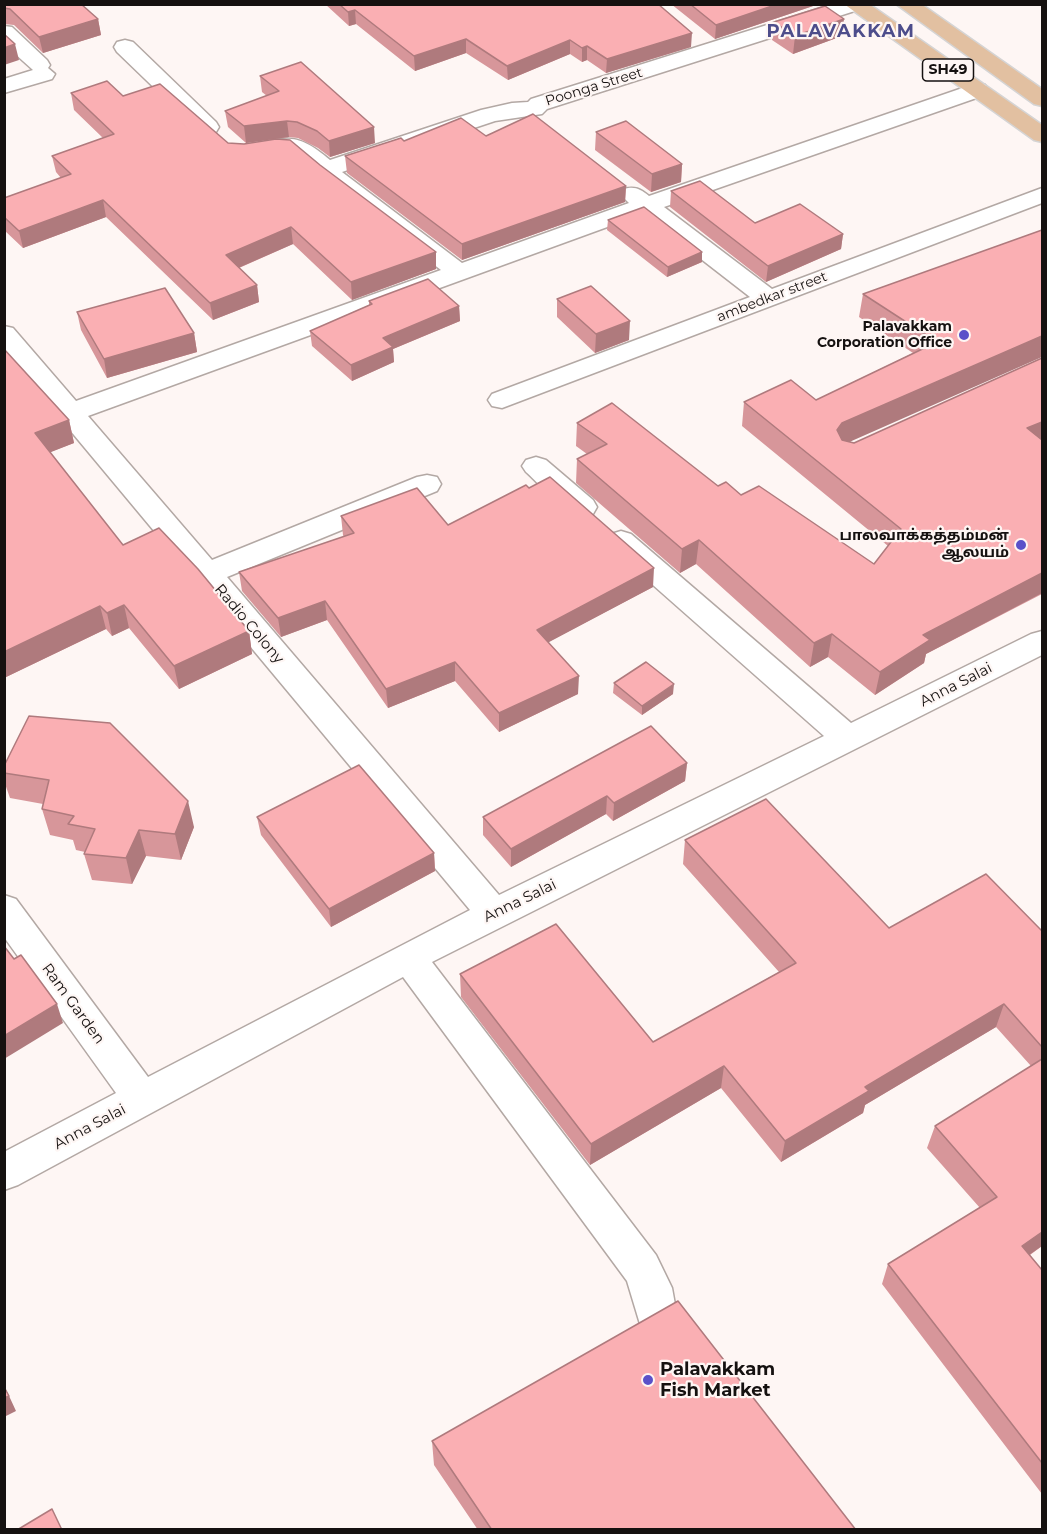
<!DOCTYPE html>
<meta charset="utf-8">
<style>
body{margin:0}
#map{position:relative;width:1047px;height:1534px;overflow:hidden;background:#fef6f4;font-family:Montserrat,sans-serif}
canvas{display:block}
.frame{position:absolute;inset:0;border:6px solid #151110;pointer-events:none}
</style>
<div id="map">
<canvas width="1047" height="1534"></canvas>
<div class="frame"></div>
</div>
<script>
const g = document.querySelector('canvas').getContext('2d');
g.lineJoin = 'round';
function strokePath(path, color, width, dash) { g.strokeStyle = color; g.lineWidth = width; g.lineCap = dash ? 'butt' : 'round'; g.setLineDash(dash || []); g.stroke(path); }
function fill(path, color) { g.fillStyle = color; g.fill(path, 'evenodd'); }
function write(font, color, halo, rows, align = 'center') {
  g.font = font + ' Montserrat,"Noto Sans Tamil",sans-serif'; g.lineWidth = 4.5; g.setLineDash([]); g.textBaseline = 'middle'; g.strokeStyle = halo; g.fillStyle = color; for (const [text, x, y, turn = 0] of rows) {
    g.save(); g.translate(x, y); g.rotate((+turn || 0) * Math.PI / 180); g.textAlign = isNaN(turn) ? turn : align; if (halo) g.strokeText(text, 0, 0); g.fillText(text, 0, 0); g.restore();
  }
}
const minor = new Path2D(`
 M834,4L865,5L861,9L547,109L542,114L495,121L342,172L462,263L629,203L620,194L624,189C635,186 640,189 649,196L977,83L985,85L988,90L985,95L664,207L772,289L1042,188V203L502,408L492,406L488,400L492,394L750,297L643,214L88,416L212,560L417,477L427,475L437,477L441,484L437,491L227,577L499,895L824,736L611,548L606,541L611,534L621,531L631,534L851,723L1031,634L1042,631V655L432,962L656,1255L672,1288L676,1310L670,1324L655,1330L640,1324L627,1281L403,977L18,1185L4,1190V1152L116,1093L4,937V895L16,899L148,1077L470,910L4,351V326L13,328L76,401L441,270L323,180L293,153H280L254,159L246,157L242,152L246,147C286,137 296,131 330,160L481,110L512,103L528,102L531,99Z
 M4,26L12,27L47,60L50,65L48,68L55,74L52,79L4,93V79L33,70L4,44Z
 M125,40L133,42L216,122L219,127L216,132L208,134L200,132L117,52L114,47L117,42Z
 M536,457L546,460L593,500L597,507L593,514C568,521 544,488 526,472L522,466L526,460Z`);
const major = new Path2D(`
 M844,4H869L1042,125V142L1034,140Z
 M896,4H921L1042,89V106L1034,104Z`);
strokePath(minor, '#b3a8a4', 3);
strokePath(major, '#d5d4d4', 3);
fill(minor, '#fff');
fill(major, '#e2c0a1');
fill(new Path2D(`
 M4,4L98,19L101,35L43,53L14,25L4,24Z
 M325,4H658L691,47L606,73L587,60L582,62L570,54L508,80L466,53L415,71L356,24L349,26Z
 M671,4H816V5L715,39Z
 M774,22L842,36L793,54L772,40Z
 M260,76L375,143L330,157L318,148L298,138L289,137L246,143L228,127L225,111L267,96L262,92Z
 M71,93L123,96L228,143L436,269L352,300L293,244L239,268L257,285L259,302L213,320L106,217L23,248L4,230V198L61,178L56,172L52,156L103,138L74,110Z
 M596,132L682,164L681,182L651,192L595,150Z
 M486,136L626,186L625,202L462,260L347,173L345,156L404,141Z
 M671,191L755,223L843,234L841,249L766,282L670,207Z
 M608,220L702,252V262L667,277L607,230Z
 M1042,230L850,442L854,443L1042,358V594L926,654L924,663L875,695L828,657L810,667L696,564L680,573L576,483L577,459L587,454L576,446L577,423L718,486L741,495L874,564L888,546L742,426L744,402L816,400L913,353L859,317L863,294Z
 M557,299L629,340L595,353L557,317Z
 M369,301L459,306L460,321L393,349L394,362L352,381L312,346L310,331L369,305Z
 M77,312L194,333L197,352L107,378L81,330Z
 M4,349L69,420L74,443L50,452L123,545L249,631L252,654L179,689L129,628L112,636L106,629L4,678Z
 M341,516L448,525L653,587L548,642L578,694L499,732L455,681L388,708L327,620L281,637L242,591L239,572L344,537L343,535Z
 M614,683L673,694L642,715L613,693Z
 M687,763L685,781L613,821L606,814L511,867L483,835V817Z
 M4,766L194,827L181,860L146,856L132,884L92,880L84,854L85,852L76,850L73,840L50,835L42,809L43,804L10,798L4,781Z
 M257,817L434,853L435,871L331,927L261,835Z
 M685,840L889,928L1042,931V1246L1030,1255L1042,1270V1494L882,1284L888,1264L980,1208L927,1148L935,1126L1031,1066L996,1027L865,1105L863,1113L781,1162L721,1088L590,1165L461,997L460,974L653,1042L779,972L683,864Z
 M432,1441L856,1530H478L434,1465Z`), '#d7969a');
fill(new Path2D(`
 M778,4H816V5L715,39L716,25Z
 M355,10L356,24L349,26L348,12Z
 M98,19L101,35L43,53L39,37Z
 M844,19L842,36L793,54L795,36Z
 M692,33L691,47L606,73L607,59Z
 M466,39V53L415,71L414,56Z
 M570,40V54L508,80L507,66Z
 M15,44L19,60L4,65V48Z
 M587,46V60L582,62V48Z
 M287,121L289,137L246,143L244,126Z
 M374,127L375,143L330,157L329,141Z
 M682,164L681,182L651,192L652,174Z
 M626,186L625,202L462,260V244Z
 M103,200L106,217L23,248L19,231Z
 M291,227L293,244L229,272L226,255Z
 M843,234L841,249L766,282L768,266Z
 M436,252V269L352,300L351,282Z
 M702,252V262L667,277L668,267Z
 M257,285L259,302L213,320L210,303Z
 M459,306L460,321L393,349L394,362L352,381L351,365L383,338Z
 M630,321L629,340L595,353L596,334Z
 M194,333L197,352L107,378L104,359Z
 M1042,336V357L838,447L837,430L842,423Z
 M69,420L74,443L41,456L35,433Z
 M1042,422V443L1027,428Z
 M699,540L696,564L680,573L682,549Z
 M654,568L653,587L536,649L537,630Z
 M1042,573V593L926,654L924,663L875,695L880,672L923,635Z
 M325,601L327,620L281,637L278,618Z
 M124,605L129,628L112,636L107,613Z
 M100,606L106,629L4,678V652Z
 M249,631L252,654L179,689L174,666Z
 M832,634L828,657L810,667L814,643Z
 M455,662V681L388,708L386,689Z
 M579,676L578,694L499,732V713Z
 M674,684L673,694L642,715V706Z
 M687,763L685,781L613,821L614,803Z
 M607,796L606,814L511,867V849Z
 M188,801L194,827L181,860L175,834Z
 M139,830L146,856L132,884L126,858Z
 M434,853L435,871L331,927L329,909Z
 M57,1004L63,1023L4,1059V1036Z
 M1004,1004L996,1027L865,1105L863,1113L781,1162L785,1141L865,1087Z
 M724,1066L721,1088L590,1165L591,1144Z
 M1042,1232V1246L1013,1266L1022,1246Z
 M4,1385L16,1411L4,1417Z`), '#af7a7d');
const building = new Path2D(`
 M4,4H81L98,19L39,37L10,9L4,8Z
 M339,4H658L692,33L607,59L587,46L582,48L570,40L507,66L466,39L414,56L355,10L348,12Z
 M690,4H778L716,25Z
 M825,6L844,19L795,36L774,22Z
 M4,34L15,44L4,48Z
 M301,62L374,127L329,141L317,131L297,122L287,121L244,126L225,111L279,91L260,76Z
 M107,81L123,96L160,84L228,143L244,144L276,139L290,140L320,165L436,252L351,282L291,227L226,255L257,285L210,303L103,200L19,231L4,217V198L71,174L52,156L114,134L71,93Z
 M533,114L626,186L462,244L345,156L401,138L404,141L461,118L486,136Z
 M626,121L682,164L652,174L596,132Z
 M700,181L755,223L800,204L843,234L768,266L671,191Z
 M644,207L702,252L668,267L608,220Z
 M1042,230V336L842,423L837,430L842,440L854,443L1042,358V422L1027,428L1042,440V573L923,635L930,640L880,672L832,634L814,643L699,540L682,549L577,459L607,444L577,423L612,403L718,486L726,482L741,495L759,486L874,564L901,529L744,402L791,380L816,400L937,342L863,294Z
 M428,279L459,306L383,338L393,347L351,365L310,331L372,304L369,301Z
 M591,286L630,321L596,334L557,299Z
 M165,288L194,333L104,359L77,312Z
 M4,349L69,420L35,433L123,545L159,528L198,569L249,631L174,666L124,605L107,613L100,606L4,652Z
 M550,477L654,568L537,630L579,676L499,713L455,662L386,689L325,601L278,618L239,572L354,533L341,516L417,488L448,525L526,485L529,488Z
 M646,662L674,684L642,706L614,683Z
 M29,716L110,723L188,801L175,834L139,830L126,858L84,854L95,829L68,824L74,816L42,809L49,780L4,773V766Z
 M651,726L687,763L614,803L607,796L511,849L483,817Z
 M359,765L434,853L329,909L257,817Z
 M766,799L889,928L986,874L1042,931V1047L1004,1004L865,1087L869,1091L785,1141L724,1066L591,1144L460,974L556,924L653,1042L796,963L685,840Z
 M4,946L14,959L21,955L57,1004L4,1036Z
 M1042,1059V1232L1022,1246L1042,1270V1463L888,1264L997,1197L935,1126Z
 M678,1301L856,1530H492L432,1441Z
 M4,1387L9,1396L4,1398Z
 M52,1509L62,1530H17Z`);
fill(building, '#faafb3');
strokePath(building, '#af7a7d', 1.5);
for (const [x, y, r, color] of [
 [964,335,6,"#5b51c9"],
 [1021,545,6,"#5b51c9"],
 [648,1380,6,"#5b51c9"]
]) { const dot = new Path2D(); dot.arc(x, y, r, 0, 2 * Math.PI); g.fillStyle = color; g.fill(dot); strokePath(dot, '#fef6f4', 2); }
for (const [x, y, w] of [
 [948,70,51]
]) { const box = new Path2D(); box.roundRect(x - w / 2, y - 11, w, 22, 4.5); g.fillStyle = '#fef6f4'; g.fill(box); strokePath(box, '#151110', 1.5); }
write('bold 14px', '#151110', null, [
 ["SH49",948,70]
]);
write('14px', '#151110', '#fef6f4', [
 ["Poonga Street",594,87,-17],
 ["ambedkar street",772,297,-21]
]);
write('bold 14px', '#151110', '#fef6f4', [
 ["Palavakkam",952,327],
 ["Corporation Office",952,343]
], 'right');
write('bold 15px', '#151110', '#fef6f4', [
 ["பாலவாக்கத்தம்மன்",1009,536],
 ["ஆலயம்",1009,553]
], 'right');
write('15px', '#151110', '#fef6f4', [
 ["Radio Colony",249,624,50],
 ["Anna Salai",956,685,-27],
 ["Anna Salai",520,901,-26],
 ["Ram Garden",73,1004,54],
 ["Anna Salai",90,1127,-28]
]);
g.letterSpacing = '1.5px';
write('bold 18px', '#4d4d8b', '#fef6f4', [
 ["PALAVAKKAM",841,32]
]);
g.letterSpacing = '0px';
write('bold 18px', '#151110', '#fef6f4', [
 ["Palavakkam",660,1370],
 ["Fish Market",660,1391]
], 'left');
</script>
